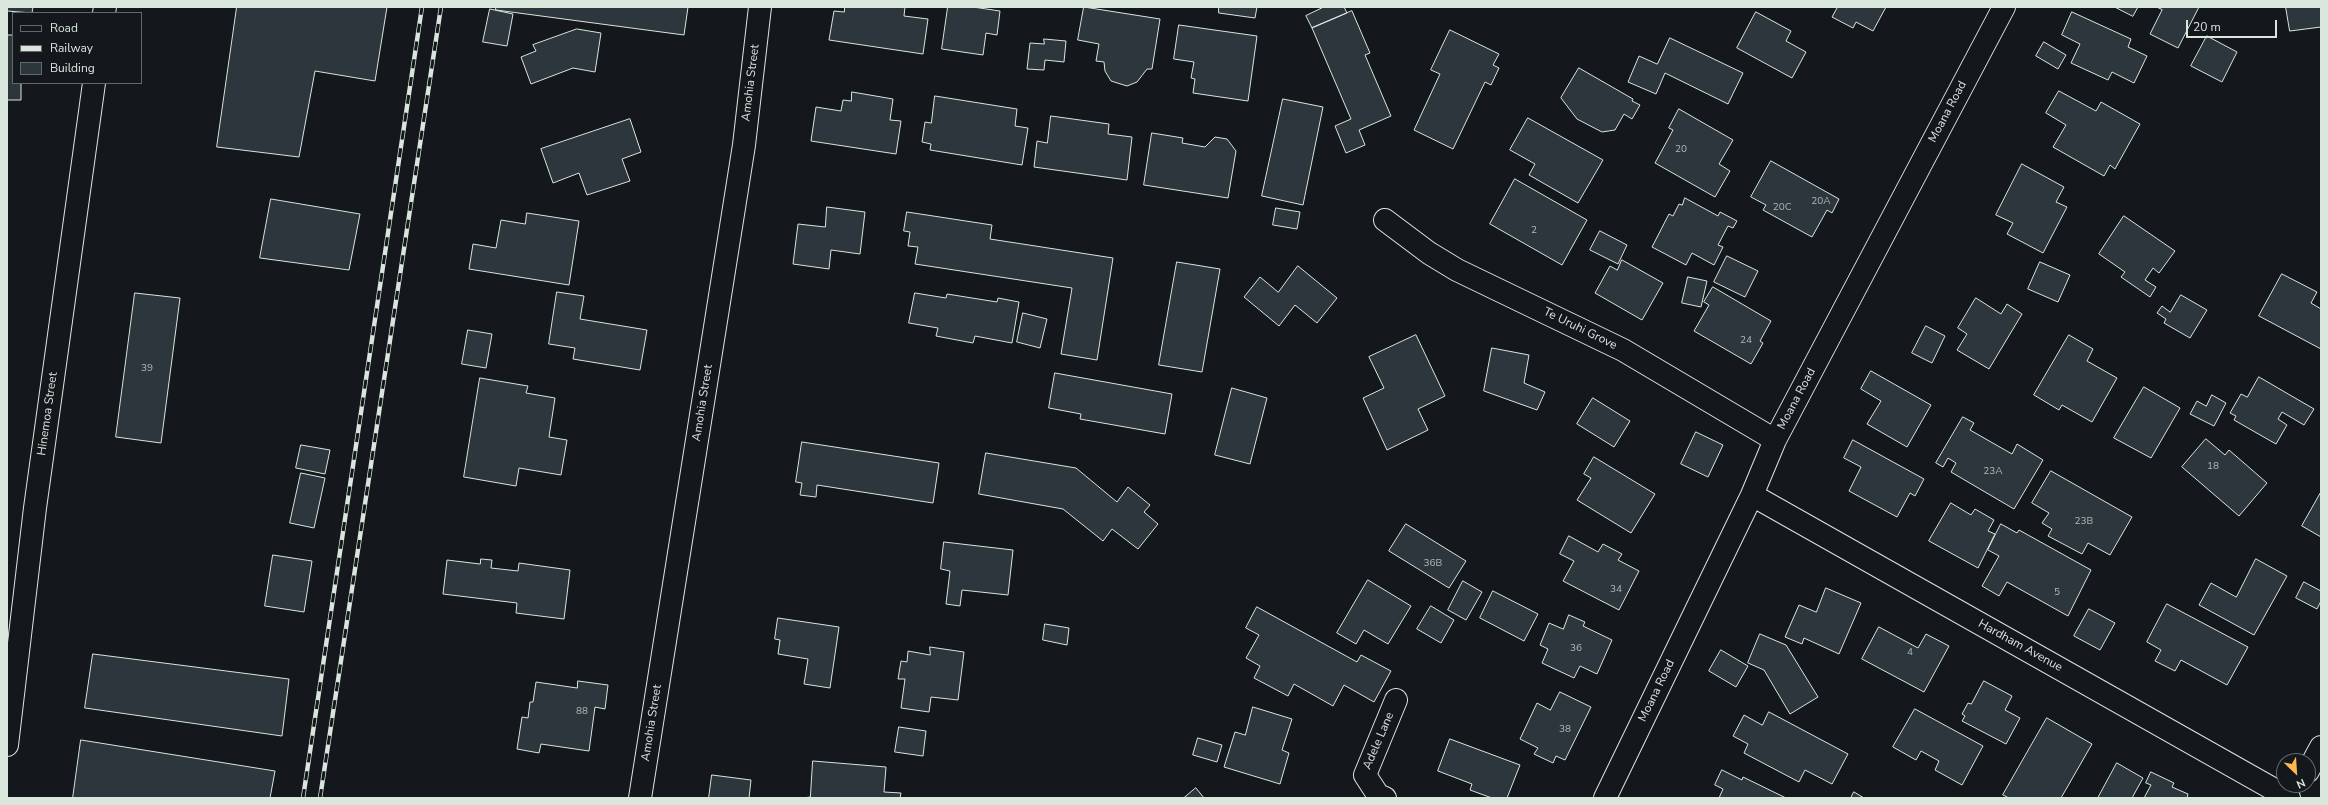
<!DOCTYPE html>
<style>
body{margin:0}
#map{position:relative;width:2328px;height:805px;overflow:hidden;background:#14181c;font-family:"Nunito Sans",sans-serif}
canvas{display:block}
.frame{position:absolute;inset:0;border:8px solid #d8e6dc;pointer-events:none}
.legend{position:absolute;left:12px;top:12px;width:130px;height:72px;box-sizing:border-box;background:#14181c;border:1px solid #626a69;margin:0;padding:5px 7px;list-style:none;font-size:12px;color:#d8e6dc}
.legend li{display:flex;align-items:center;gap:8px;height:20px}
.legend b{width:20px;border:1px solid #626a69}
.north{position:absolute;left:2276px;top:753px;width:40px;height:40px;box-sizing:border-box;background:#14181c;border:1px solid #626a69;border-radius:50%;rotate:155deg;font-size:11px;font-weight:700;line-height:16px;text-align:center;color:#d8e6dc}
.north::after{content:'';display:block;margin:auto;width:14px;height:18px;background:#ffb74d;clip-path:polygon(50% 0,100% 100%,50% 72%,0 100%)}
.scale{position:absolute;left:2186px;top:20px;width:91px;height:18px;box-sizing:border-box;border:2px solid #d8e6dc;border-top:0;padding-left:5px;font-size:12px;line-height:14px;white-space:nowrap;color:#d8e6dc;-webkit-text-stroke:3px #14181c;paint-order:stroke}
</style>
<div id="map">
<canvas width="2328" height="805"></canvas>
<div class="frame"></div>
<ul class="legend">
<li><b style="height:5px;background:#14181c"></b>Road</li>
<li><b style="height:5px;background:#d8e6dc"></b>Railway</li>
<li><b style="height:11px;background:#2c363c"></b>Building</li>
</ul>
<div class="north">N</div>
<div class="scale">20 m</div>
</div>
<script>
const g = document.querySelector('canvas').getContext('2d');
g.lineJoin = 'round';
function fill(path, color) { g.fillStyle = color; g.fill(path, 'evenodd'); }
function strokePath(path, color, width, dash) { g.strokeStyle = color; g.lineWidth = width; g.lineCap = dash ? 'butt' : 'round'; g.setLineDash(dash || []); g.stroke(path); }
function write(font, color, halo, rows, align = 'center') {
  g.font = font + ' "Nunito Sans",sans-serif'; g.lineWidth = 3; g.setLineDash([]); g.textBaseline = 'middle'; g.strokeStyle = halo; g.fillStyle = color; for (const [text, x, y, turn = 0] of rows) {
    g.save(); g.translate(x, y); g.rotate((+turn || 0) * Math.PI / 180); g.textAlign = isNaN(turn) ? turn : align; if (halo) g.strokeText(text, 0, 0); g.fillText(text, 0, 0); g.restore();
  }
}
const building = new Path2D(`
 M7,7H33L32,13L7,11Z
 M237,7H387L375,81L315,71L299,157L217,147Z
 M496,7H688L684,35L496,10Z
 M845,7H905L904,16L928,19L923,54L829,40L834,11L844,12Z
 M948,7H973L1000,11L997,35L986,33L983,55L942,49Z
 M1084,7L1160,19L1152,69H1147L1137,82L1127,86L1111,81L1105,71L1104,62L1096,61L1099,44L1078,40Z
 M1219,7H1257L1255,18L1219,13Z
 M1324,7H1344L1347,13L1312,28L1306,16Z
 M1835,7H1886L1873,31L1856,22L1853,28L1832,17L1837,8Z
 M2115,7H2138L2133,16Z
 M2157,7H2199L2178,48L2150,34L2162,10Z
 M2286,7H2321V27L2290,31Z
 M490,9L513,14L507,46L483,42Z
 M1352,11L1370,53L1365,55L1391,116L1359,130L1365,145L1346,153L1335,126L1351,119L1312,28Z
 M1756,12L1791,31L1786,41L1806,52L1792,78L1737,48Z
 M2072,12L2131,39L2128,47L2147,56L2134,83L2112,72L2108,80L2071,63L2080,44L2062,35Z
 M1179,25L1257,36L1248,101L1193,93L1195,79L1191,78L1194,62L1174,59Z
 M577,29L601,33L595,72L573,68L531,84L521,57L536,51L533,45Z
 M1450,30L1499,54L1493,65L1499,68L1491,85L1485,82L1453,149L1414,130L1440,74L1431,70Z
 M7,35H13V83H21V100H7Z
 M2207,36L2237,52L2222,82L2191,66Z
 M1670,38L1743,73L1728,104L1665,73L1656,94L1628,82L1639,56L1657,64Z
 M1044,39L1066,41L1064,62L1045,60L1044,70L1027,69L1030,43L1044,44Z
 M2044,42L2066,55L2058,69L2036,56Z
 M1579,68L1633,99L1632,101L1640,105L1632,119L1624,114L1615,130L1602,132L1577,119L1561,98Z
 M2059,91L2096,111L2101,102L2140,124L2115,169L2110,165L2104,176L2053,147L2066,125L2046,113Z
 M852,92L893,99L890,120L901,121L896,154L811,141L816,107L841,111L843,100L851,101Z
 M935,96L1017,109L1015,126L1028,128L1022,165L930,150L931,144L922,142L925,122L931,123Z
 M1283,99L1323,107L1303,205L1262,196Z
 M1679,109L1733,140L1719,164L1730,171L1715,197L1655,163L1673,130L1669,128Z
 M1051,116L1109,124L1108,134L1132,137L1127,180L1034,167L1037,141L1047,143Z
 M1528,118L1603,160L1578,203L1529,175L1535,164L1510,150Z
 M630,119L641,152L622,159L630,181L587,195L579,173L553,183L541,149Z
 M1152,133L1183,138L1182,143L1205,147L1215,137L1227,139L1236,151L1228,198L1144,185Z
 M1771,161L1839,199L1832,213L1827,210L1812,237L1763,210L1766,205L1751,197Z
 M2022,164L2064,187L2056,202L2067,207L2043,253L2007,234L2013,223L1996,215Z
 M1515,179L1587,220L1562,265L1490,224Z
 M1685,198L1718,216L1720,212L1737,221L1733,228L1728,226L1718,245L1723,247L1714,265L1692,253L1686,265L1652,247L1669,214L1673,216L1679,204L1682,205Z
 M271,199L360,214L349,270L260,258Z
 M827,207L865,212L860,254L831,250L829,269L793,264L798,224L825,227Z
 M1276,208L1300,212L1297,229L1273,225Z
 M907,212L992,225L990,239L1113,258L1097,360L1061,354L1072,288L915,264L918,247L908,246L910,232L904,231Z
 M527,213L579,221L569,285L469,269L473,244L496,248L501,220L525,224Z
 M2124,216L2175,251L2159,273L2153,268L2145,280L2156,287L2150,297L2121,277L2125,272L2099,254Z
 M1600,231L1627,245L1618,264L1590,250Z
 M1727,256L1758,271L1745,297L1714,282Z
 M1622,260L1663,283L1642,320L1595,293L1610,266L1617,270Z
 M1177,262L1220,269L1202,372L1159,365Z
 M2040,262L2070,275L2058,302L2028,289Z
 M1298,266L1337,298L1317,323L1295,305L1279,326L1244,297L1260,277L1278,292Z
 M2282,274L2317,292L2311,303L2321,309V349L2259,316Z
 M1688,277L1707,281L1701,307L1682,303Z
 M1713,287L1771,321L1760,341L1763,343L1751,364L1694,331L1709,305L1704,302Z
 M557,292L584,296L580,319L647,330L640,370L573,359L575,348L549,344Z
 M135,293L180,298L161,443L116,437Z
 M915,293L946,298L947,294L997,302L998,298L1019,302L1012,343L975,336L973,343L936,336L938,328L909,323Z
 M2181,295L2207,310L2190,338L2164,323L2166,319L2157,313L2162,306L2170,312Z
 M1976,298L2001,314L2007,304L2022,314L1989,369L1957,350L1967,334L1958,328Z
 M1023,313L1047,319L1040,348L1017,342Z
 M1926,326L1945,336L1932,363L1912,353Z
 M468,330L492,334L486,368L462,364Z
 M1416,335L1445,396L1418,409L1428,430L1387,450L1363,398L1384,388L1369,357Z
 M2069,335L2093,349L2087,361L2117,378L2092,422L2062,405L2059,410L2034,395Z
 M1492,348L1529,355L1524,383L1545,392L1537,410L1484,391Z
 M1871,371L1931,405L1907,447L1867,424L1881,401L1861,389Z
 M1055,373L1172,394L1165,434L1080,419L1081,414L1049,408Z
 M2259,377L2314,409L2304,425L2282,412L2278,419L2287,425L2276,444L2234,420L2236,416L2230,413L2241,394L2247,397Z
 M480,378L528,386L526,393L555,398L549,437L567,440L561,475L519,468L516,486L464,477Z
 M2144,387L2180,408L2151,458L2114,438Z
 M1232,388L1267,398L1250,464L1215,455Z
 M2212,395L2226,403L2214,426L2190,414L2197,401L2206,406Z
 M1593,398L1630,421L1614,447L1577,424Z
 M1963,417L1974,423L1970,430L2012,454L2017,444L2043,460L2014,509L1951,472L1956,463L1948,458L1943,467L1936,463Z
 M1696,432L1723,445L1708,477L1681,464Z
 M2206,439L2225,455L2229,450L2267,483L2239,516L2182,467Z
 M1853,440L1924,479L1915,496L1910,493L1897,517L1849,491L1861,467L1844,458Z
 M802,442L939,463L933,503L817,485L816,497L800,495L802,483L796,482Z
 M301,445L330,450L325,474L296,468Z
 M986,453L1076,468L1117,502L1128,487L1150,505L1144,512L1158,524L1138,549L1112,529L1103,541L1063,509L979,494Z
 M1594,457L1655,494L1631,533L1577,500L1591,478L1584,474Z
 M2051,471L2132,517L2110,555L2088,543L2082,554L2048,536L2052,529L2042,523L2049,513L2032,503Z
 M301,473L325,478L314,528L290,523Z
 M2321,492V537L2302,526Z
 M1951,503L1971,515L1975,509L1994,520L1988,531L1995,534L1978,568L1929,541Z
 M1406,524L1466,561L1449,588L1389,551Z
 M2001,524L2017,533L2019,530L2091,570L2068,616L2007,582L1999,596L1982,586L1999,556L1988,550Z
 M1569,536L1598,552L1603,544L1622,554L1618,560L1639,571L1619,610L1563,581L1574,561L1560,554Z
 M944,542L1013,550L1008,595L962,590L960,606L946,604L950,571L941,569Z
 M273,555L312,561L304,612L265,606Z
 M481,559L492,560L491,568L518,571L519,563L570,570L564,619L516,613L517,603L443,594L447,560L480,564Z
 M2256,559L2287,576L2254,635L2199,605L2211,583L2236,597Z
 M1368,580L1411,606L1388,644L1364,630L1356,644L1337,633Z
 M1463,581L1482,592L1466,620L1448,610Z
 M2304,582L2321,591V601L2317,609L2296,598Z
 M1826,588L1861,603L1839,654L1804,638L1802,644L1785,637L1799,605L1816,612Z
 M1493,591L1538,614L1524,641L1480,618Z
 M2167,604L2248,647L2227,685L2181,660L2175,671L2155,661L2161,650L2147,642Z
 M1431,606L1454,620L1441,643L1417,629Z
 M1257,607L1357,662L1361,655L1391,671L1374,702L1344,685L1333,706L1294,684L1288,696L1254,678L1260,666L1246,658L1259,635L1246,628Z
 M2089,609L2115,623L2100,650L2074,636Z
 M1569,615L1585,622L1583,626L1612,640L1597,674L1580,666L1574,678L1542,663L1548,649L1540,645L1549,623L1563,629Z
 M778,618L839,627L830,688L804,684L808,659L778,654L780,640L775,639Z
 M1045,624L1069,628L1067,645L1043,640Z
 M1879,627L1918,648L1926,634L1949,646L1924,692L1862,659Z
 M1760,634L1786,645L1818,697L1790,714L1764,670L1748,663Z
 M930,647L964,652L958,700L931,697L929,712L901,708L905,679H898L901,661L907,662L908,651L930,655Z
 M1721,650L1748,666L1736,687L1709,671Z
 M93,654L289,679L282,736L85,708Z
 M578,681L608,685L605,709L595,707L589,751L541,744L539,753L517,749L522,717L528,718L530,702H533L536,682L577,688Z
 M1984,681L2012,696L2005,710L2020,718L2006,744L1962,721L1965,716L1962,714L1968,703L1971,704Z
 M1560,692L1591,707L1565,760L1556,756L1553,763L1534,754L1538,748L1520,739L1537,703L1550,710Z
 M1253,707L1292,719L1282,750L1289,753L1280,784L1224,767L1235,732L1245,735Z
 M1915,709L1983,746L1962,785L1935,770L1939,761L1921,751L1916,760L1893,747Z
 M1769,712L1848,754L1832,784L1805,770L1799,782L1744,753L1748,744L1733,736L1744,715L1762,725Z
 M2047,718L2092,744L2061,798H2009L2003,795Z
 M899,727L926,731L923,756L895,752Z
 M1198,738L1222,745L1217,762L1193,755Z
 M1450,739L1520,765L1507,798H1492L1470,790L1472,784L1438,771Z
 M81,740L275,771L270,798H73Z
 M813,761L886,767L884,792L901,793L900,798H803L810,797Z
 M2117,763L2143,778L2132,798H2098Z
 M1722,770L1742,780L1743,777L1786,798H1719L1723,789L1715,785Z
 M2151,772L2174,783L2172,787L2188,794L2187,798H2144L2151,785L2146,783Z
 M712,775L751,780L749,798H709Z
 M1196,788L1204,798H1184Z
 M1854,792L1864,798H1851Z`);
fill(building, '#2c363c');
strokePath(building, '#d8e6dc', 1);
const minor = new Path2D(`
 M104,13L105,7
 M1385,220L1429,253L1457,270L1623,350L1775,440
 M1752,495L2289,798
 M7,745L35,508L94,83
 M2308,771L2321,747
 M1385,798L1378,795L1365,775L1396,700
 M1605,798L1752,495L1775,440L2004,7`);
const major = new Path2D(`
 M640,798L744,145L760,7`);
strokePath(minor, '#d8e6dc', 24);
strokePath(major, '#d8e6dc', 24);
strokePath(minor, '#14181c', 22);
strokePath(major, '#14181c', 22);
const rail = new Path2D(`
 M303,798L422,7
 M320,798L441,7`);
strokePath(rail, '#d8e6dc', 4.5);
strokePath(rail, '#14181c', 3, [9]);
write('10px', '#adbab4', null, [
 ["20",1681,150],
 ["20A",1821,202],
 ["20C",1782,208],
 ["2",1534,231],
 ["24",1746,341],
 ["39",147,369],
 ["18",2213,467],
 ["23A",1993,472],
 ["23B",2084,522],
 ["36B",1433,564],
 ["34",1616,590],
 ["5",2057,593],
 ["36",1576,649],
 ["4",1910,653],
 ["88",582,712],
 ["38",1565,730]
]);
write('12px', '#d8e6dc', '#14181c', [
 ["Amohia Street",751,83,-83],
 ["Moana Road",1948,112,-62],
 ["Te Uruhi Grove",1580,329,26],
 ["Moana Road",1797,399,-62],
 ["Amohia Street",703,403,-81],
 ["Hinemoa Street",48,414,-82],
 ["Hardham Avenue",2020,646,29],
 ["Moana Road",1657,691,-64],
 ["Amohia Street",652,723,-81],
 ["Adele Lane",1379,741,-67]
]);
</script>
